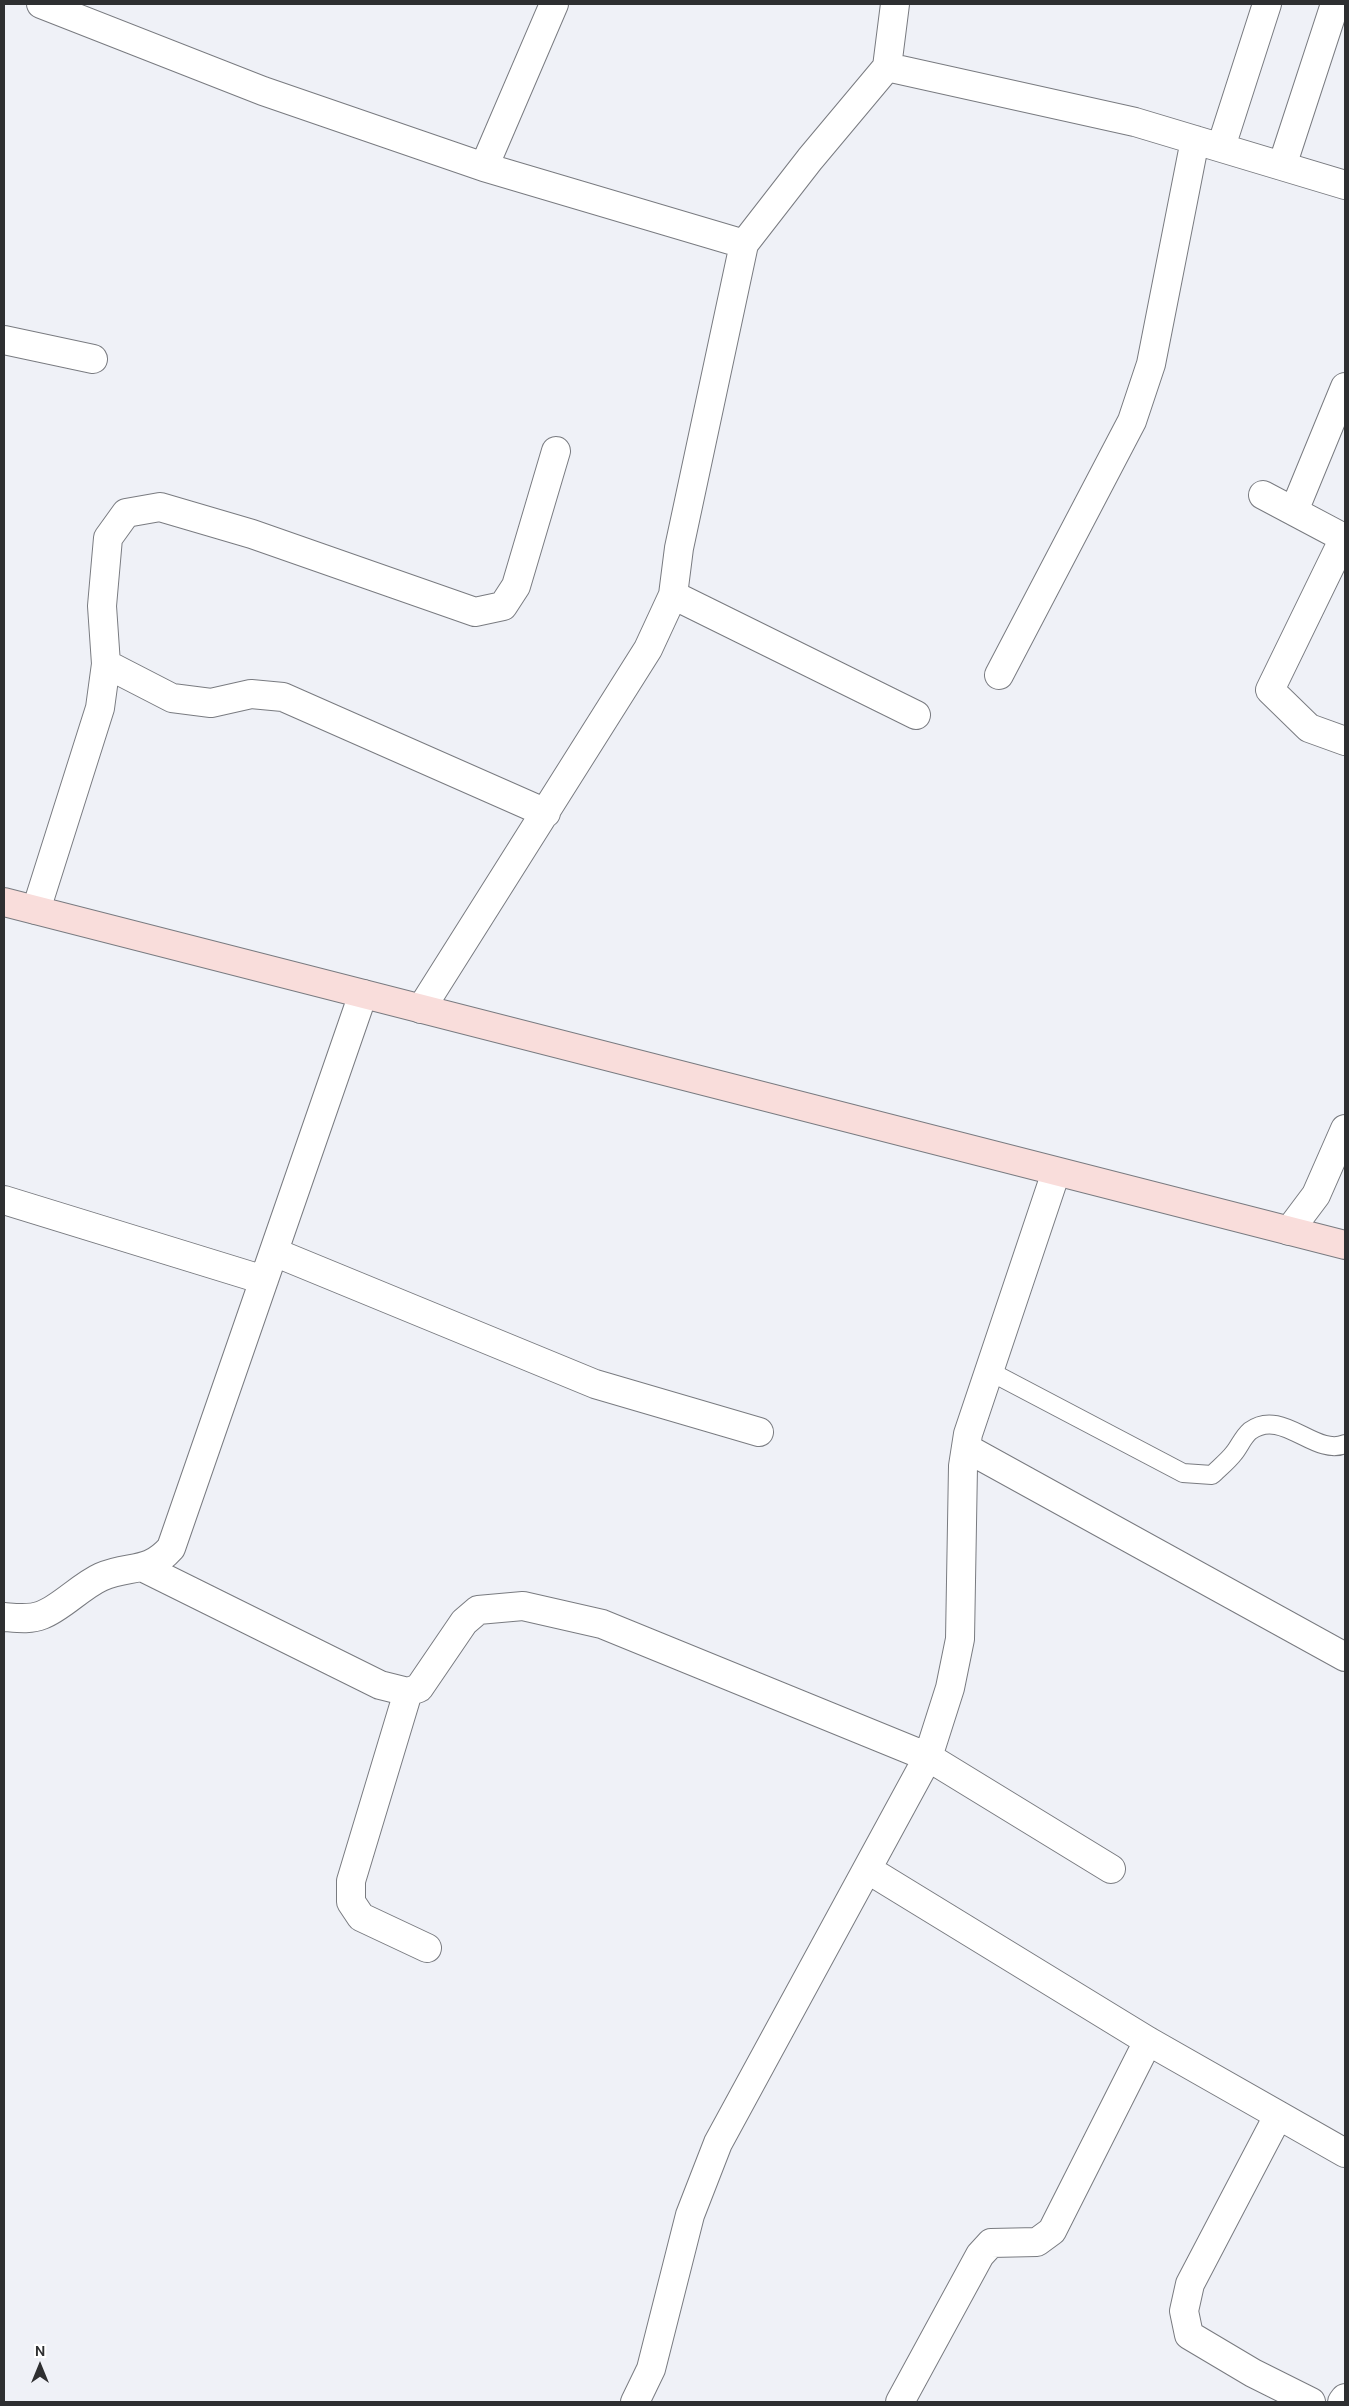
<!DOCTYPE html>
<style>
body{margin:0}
#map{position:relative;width:1349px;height:2406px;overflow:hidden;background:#eff1f7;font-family:"DM Sans",sans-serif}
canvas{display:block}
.frame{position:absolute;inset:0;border:5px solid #2e2f31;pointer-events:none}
.north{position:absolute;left:15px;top:2341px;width:50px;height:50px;-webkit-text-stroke:4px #fff;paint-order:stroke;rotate:0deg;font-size:14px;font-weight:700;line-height:20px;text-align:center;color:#2e2f31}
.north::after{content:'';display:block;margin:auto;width:18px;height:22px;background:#2e2f31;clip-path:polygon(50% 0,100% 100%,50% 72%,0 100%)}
</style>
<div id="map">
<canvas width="1349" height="2406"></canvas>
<div class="frame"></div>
<div class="north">N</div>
</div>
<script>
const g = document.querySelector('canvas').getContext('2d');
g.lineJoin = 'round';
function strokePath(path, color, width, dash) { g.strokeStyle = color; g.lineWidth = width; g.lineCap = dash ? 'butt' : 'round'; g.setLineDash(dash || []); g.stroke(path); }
const lane = new Path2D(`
 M989,1371L1183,1473L1212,1475C1219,1468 1228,1461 1234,1453C1239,1447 1243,1437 1250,1431C1282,1407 1315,1457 1345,1444`);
const street = new Path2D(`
 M41,4L263,91L484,167L744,244L810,159L887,67
 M895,4L887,67L1135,122L1345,185
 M1221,147L1267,4
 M1282,166L1335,4
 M484,167L554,4
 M4,340L93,359
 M1263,495L1344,538L1270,690L1309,728L1345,741
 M1294,511L1345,387
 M673,595L916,715
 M106,664L172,698L211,703L251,694L283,697L546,813
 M999,675L1132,421L1151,364L1195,140
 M36,910L100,708L106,664L102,606L108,538L126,513L160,507L252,534L475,612L503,606L516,586L556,451
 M421,1009L648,649L673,595L679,548L744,244
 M4,1200L264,1280
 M1289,1231L1316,1195L1345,1129
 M274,1252L595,1384L759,1432
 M966,1448L1345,1657
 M144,1568L380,1685L408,1692L419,1688L464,1622L478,1610L523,1606L602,1624L928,1757L1111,1869
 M4,1617C17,1618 30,1620 42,1615C61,1608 81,1586 101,1577C130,1564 147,1575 171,1548L363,994
 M408,1692L351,1881V1902L361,1917L427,1948
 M867,1869L1148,2041L1345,2153
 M1278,2116L1190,2284L1184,2311L1189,2335L1253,2373L1311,2402
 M635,2402L651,2369L690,2215L718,2143L928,1757L950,1688L960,1639L963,1466L968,1434L1056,1172
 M900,2402L980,2255L991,2243L1037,2242L1052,2231L1148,2041
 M1342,2402L1345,2398`);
const secondary = new Path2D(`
 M4,902L1345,1245`);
strokePath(lane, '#797b80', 20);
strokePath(street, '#797b80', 30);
strokePath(secondary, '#797b80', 30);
strokePath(lane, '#fff', 18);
strokePath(street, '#fff', 28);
strokePath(secondary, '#f9dddb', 28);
</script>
